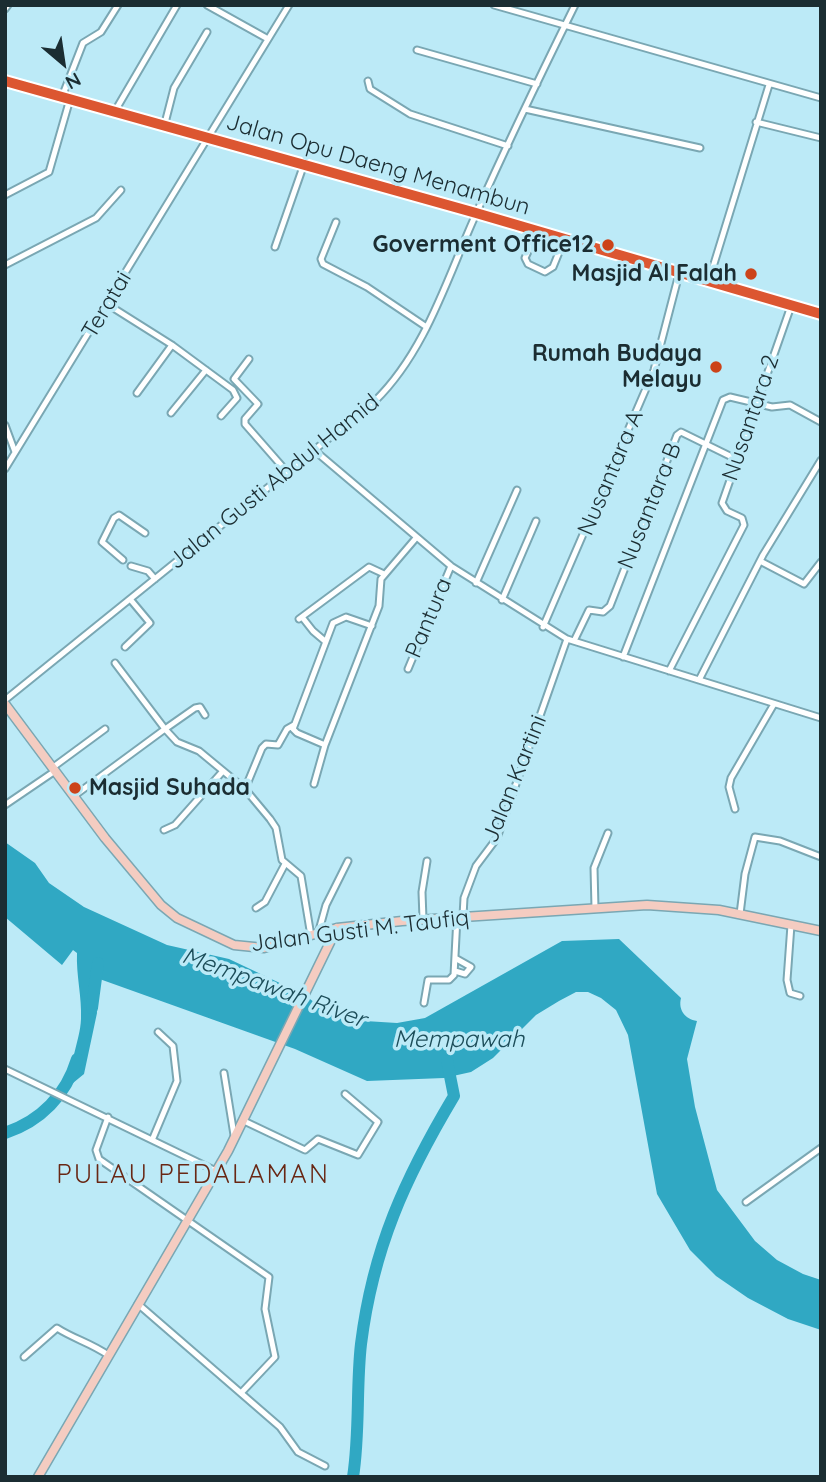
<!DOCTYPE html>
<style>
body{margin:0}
#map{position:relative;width:826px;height:1482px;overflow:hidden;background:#bceaf7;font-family:Quicksand,sans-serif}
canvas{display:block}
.frame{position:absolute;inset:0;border:7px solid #1b2d32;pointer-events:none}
.north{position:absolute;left:28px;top:28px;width:70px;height:70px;-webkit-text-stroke:5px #bceaf7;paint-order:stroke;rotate:151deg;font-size:19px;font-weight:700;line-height:28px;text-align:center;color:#1b2d32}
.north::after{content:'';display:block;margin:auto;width:24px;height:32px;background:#1b2d32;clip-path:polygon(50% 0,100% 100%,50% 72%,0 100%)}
</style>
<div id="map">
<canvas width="826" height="1482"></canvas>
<div class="frame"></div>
<div class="north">N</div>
</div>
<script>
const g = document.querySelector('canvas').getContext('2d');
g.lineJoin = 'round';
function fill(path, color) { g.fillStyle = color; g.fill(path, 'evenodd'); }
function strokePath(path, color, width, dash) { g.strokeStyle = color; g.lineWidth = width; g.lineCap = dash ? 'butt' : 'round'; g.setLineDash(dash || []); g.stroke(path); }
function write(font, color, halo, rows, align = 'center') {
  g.font = font + ' Quicksand,sans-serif'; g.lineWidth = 7; g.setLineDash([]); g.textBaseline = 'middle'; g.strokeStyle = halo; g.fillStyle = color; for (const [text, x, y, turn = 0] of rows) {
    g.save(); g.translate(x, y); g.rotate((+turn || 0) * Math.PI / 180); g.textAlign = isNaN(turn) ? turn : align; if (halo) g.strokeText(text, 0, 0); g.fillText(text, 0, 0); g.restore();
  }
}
fill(new Path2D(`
 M5,842L35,863L49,883L84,907L167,945L229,959L303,994L314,1002L365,1021L397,1023L425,1018L562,941L619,939L681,998C678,1010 685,1019 697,1021L687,1059L695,1107L717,1190L755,1241L777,1260L803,1274L821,1280V1330L788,1319L748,1298L716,1276L690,1250L657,1194L628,1035L616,1010L601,998L588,992H576L559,1001L536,1015L493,1058L471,1072L444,1078L367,1081L295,1049L94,977L97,1013L84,1074L73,1083C68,1061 80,1042 81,1019C82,997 76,975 77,953L73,950L62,965L5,917Z`), '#30a8c3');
strokePath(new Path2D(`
 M92,1008L98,963
 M5,1133C41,1121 66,1095 77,1059
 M353,1477C360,1432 356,1388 361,1344C373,1248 405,1178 454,1096L447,1061`), '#30a8c3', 12);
const street = new Path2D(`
 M207,5L268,39
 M494,5L821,98
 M5,9L8,5
 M417,50L537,84
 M368,81L370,89L410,114L508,146
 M62,97L83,43L101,32L118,5
 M525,109L700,148
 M115,111L177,5
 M756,122L821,138
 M164,127L174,88L207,32
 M5,195L49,172L70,99
 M336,222L321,259L323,264L367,287L425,326
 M537,232L525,258L528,264L545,272L553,267L564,240
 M275,247L304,164
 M5,265L96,218L121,190
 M709,280L769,85
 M107,304L172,345L233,390L237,398L221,416
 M249,359L234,379L258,404L245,419V424L287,472
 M137,393L172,345
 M171,413L206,370
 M5,425L15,452
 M314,450L451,566L567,639L821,718
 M5,469L289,5
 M123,560L102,542L114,518L119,515L145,533
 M760,561L804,584L821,562
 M131,566L148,571L155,579
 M476,583L517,490
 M502,600L536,521
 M302,617L313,631L326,642
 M299,619L369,567L384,574
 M543,627L654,370L679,274
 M574,641L589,610L603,612L610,606L677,435L681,432L736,459
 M125,647L150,623L130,599
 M623,657L723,400L730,397L772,407L790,405L821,422
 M115,663L165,729L195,708L200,707L205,715
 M408,669L451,566
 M669,671L744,525L742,518L727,511L722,503L791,306
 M699,680L763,555L821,460
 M5,700L375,401C426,351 447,278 476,214C507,144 541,74 575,5
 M325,745L297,733L293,729L333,623L346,617L372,626
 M52,768L105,729
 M314,784L325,745L379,606L381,579L416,538
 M245,789L262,748L266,744L278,745L287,729L294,725
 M74,796L165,729L177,742L199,751L245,789L270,819L276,828L282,860L301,876L311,936
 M5,805L55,771
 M735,809L729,787L731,778L774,704
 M164,830L175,825L223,771
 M256,908L265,902L285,864
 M595,908L594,868L608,833
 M740,914L745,874L755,837L780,841L821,857
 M463,916L464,898L476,866L497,838L567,639
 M423,919L422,892L427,861
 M791,925L787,980L790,993L800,996
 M318,934L326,905L348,861
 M455,958L471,967L465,974L455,971
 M424,1003L428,980H449L454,975L457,917
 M5,1069L216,1171
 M224,1073L234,1135
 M108,1117L96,1150L99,1159L269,1277L265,1309L275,1357L241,1393
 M244,1121L305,1150L318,1139L358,1155L378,1122L345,1094
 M153,1138L177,1081L173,1046L158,1032
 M746,1202L821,1148
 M138,1304L280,1427L298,1452L325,1466
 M24,1357L57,1328C74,1339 91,1343 108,1355`);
const secondary = new Path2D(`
 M5,704L105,838L161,905L177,918L234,945L264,948L337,928L402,921L647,905L719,910L821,931
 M38,1477L228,1151L337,928`);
const highway = new Path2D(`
 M5,81L476,213L821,314`);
strokePath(street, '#7aa7b3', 9);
strokePath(secondary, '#7aa7b3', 11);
strokePath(highway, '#fff', 14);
strokePath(street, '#fff', 5);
strokePath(secondary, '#f4ccc1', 8);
strokePath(highway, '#dc5631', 10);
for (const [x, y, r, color] of [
 [608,245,7,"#cc4319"],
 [751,274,7,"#cc4319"],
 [716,367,7,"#cc4319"],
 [75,788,7,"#cc4319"]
]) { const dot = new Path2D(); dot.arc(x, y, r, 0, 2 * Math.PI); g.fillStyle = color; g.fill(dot); strokePath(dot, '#bceaf7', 2.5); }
write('23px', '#1b2d32', '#bceaf7', [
 ["Jalan Opu Daeng Menambun",378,165,16],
 ["Teratai",107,305,-59],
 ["Nusantara 2",751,418,-71],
 ["Nusantara A",611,473,-67],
 ["Jalan Gusti Abdul Hamid",274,482,-39],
 ["Nusantara B",650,506,-68],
 ["Pantura",429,618,-67],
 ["Jalan Kartini",515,779,-68],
 ["Jalan Gusti M. Taufiq",360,931,-7]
]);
write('bold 23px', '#1b2d32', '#bceaf7', [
 ["Goverment Office12",594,245],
 ["Masjid Al Falah",737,274],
 ["Rumah Budaya",702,354],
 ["Melayu",702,380],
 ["Masjid Suhada",89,788,"left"]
], 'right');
write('italic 24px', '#1c4d59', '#bceaf7', [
 ["Mempawah River",274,988,20],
 ["Mempawah",459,1040]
]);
g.letterSpacing = '2px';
write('26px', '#692714', '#bceaf7', [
 ["PULAU PEDALAMAN",193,1175]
]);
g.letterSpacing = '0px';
</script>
